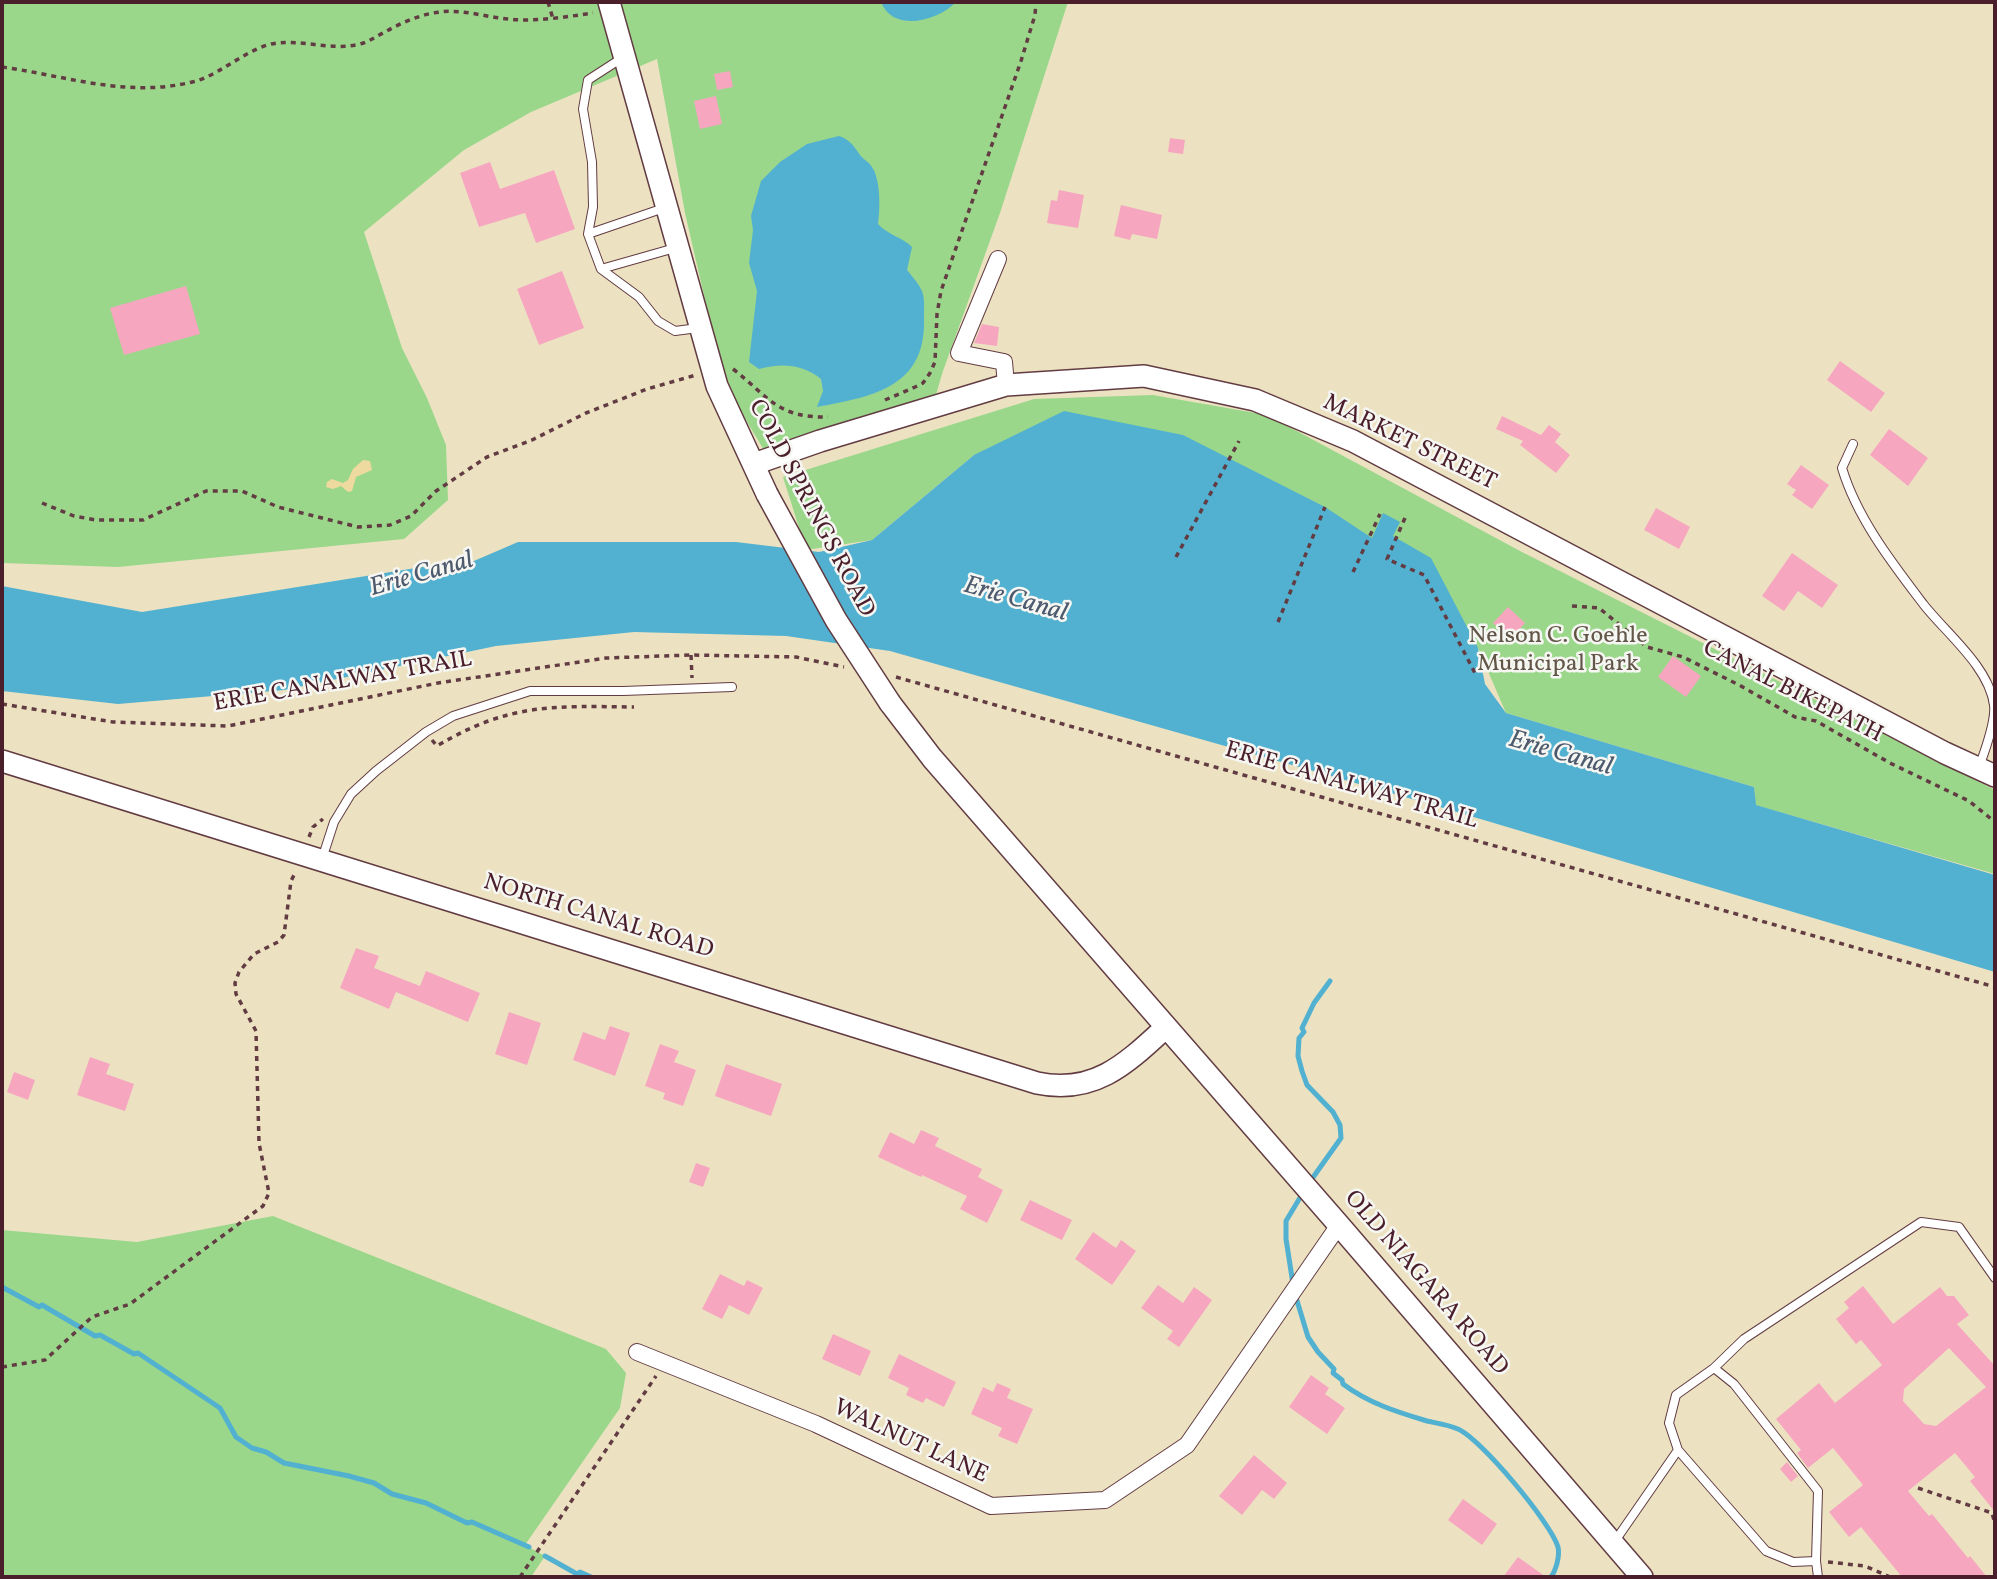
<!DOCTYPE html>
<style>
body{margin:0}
#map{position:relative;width:1997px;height:1579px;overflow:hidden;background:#ece2c2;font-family:Vollkorn,serif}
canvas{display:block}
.frame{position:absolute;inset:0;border:4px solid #4a1f2b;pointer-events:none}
</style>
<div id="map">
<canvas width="1997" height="1579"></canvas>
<div class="frame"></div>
</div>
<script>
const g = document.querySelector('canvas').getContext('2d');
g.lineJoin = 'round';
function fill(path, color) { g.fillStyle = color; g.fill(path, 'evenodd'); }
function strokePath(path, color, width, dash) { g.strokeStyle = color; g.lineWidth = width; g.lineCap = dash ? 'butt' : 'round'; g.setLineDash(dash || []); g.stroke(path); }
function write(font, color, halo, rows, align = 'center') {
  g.font = font + ' Vollkorn,serif'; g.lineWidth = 5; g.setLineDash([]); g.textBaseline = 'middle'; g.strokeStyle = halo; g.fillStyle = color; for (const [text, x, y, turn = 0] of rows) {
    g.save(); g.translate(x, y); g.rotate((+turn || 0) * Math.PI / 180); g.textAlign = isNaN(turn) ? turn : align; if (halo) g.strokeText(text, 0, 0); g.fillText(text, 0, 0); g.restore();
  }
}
fill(new Path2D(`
 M2,2H1068L1000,213L943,371L932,408L764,450L735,402L715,343L685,213L657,59L531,112L464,150L364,232L402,348L427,398L446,445L448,500L404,539L118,567L2,563Z
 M1153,395L1267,415L1522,552L1995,790V874L1755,805L1754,787L1506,713L1478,648L974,455L872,540L806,550L783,477L1034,399Z
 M273,1216L606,1349L626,1373L620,1408L525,1545L545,1556L531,1577H2V1230L137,1242Z`), '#9ad78b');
fill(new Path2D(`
 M363,460L370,461L372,470L356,477L352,491L348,492L341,486L333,489L326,487L327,482L332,479L343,483L348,480L353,469Z`), '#eeda9e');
fill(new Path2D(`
 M881,2H956C938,21 893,33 881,2Z
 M839,136C849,139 854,146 860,155C864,160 869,162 872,167C881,180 880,210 878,224C888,235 902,237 912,247L907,270C927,294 924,293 924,323C924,389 869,397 817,407L823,391L821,379C802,364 782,363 759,369L749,362L757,291L749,263L753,230L751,216L761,181L780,162L807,144Z
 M1064,411L1183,435L1325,507L1372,538L1383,513L1400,522L1393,536L1431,558L1478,648L1485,684L1506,713L1754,787L1756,805L1995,875V972L1440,807L890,651L786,636L634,632L496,646L284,690L118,704L2,691V586L142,612L422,567L453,570L518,542H736L819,552L872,540L974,455Z`), '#52b1d0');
strokePath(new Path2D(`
 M1309,1183L1341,1138L1340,1125L1333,1112L1307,1085L1302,1071L1298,1056L1299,1038L1304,1032L1302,1028L1314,1003L1330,981
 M1293,1284L1286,1239V1221L1304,1191
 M2,1287L39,1307L42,1305L95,1336L100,1335L134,1354L138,1353L220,1408L236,1437L252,1448L266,1452L284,1463L349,1476L374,1483L392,1494L426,1503L467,1523L472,1522L529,1547
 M1295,1294L1308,1337L1318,1352L1334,1369L1333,1373L1342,1380L1343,1384C1368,1403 1397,1412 1427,1421C1436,1423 1449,1425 1458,1429C1481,1439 1551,1523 1558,1547C1560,1556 1556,1570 1551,1577
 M545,1556L577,1574L580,1572L591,1577`), '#52b1d0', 5);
fill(new Path2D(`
 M730,71L733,87L717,90L714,74Z
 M716,96L722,124L700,129L694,101Z
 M1170,138L1185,140L1183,154L1168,152Z
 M490,162L500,189L554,170L575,229L536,243L525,213L479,227L460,173Z
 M1059,190L1084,195L1078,228L1047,223L1051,200L1057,201Z
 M1121,205L1162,215L1157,239L1132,234L1130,240L1114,236Z
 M562,271L584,328L539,345L517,289Z
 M186,286L200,334L124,355L110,308Z
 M982,324L999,327L997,346L974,343Z
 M1840,361L1885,393L1871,412L1827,380Z
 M1502,416L1541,435L1549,425L1561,434L1555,442L1570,455L1556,473L1520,445L1523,441L1496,429Z
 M1889,429L1928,458L1908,486L1870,455Z
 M1801,465L1829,485L1812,509L1792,495L1796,490L1787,484Z
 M1656,508L1690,527L1679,549L1644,530Z
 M1792,553L1838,585L1822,608L1798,591L1784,611L1762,596Z
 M1508,607L1525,623L1511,639L1493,623Z
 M1673,656L1701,676L1686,697L1658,677Z
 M356,948L379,956L374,968L420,986L426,971L480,993L468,1022L396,992L389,1009L340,988Z
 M509,1012L541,1023L527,1065L495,1054Z
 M610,1026L630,1033L615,1076L573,1060L583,1032L605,1040Z
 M660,1044L679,1051L674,1062L696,1070L683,1106L663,1099L665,1093L645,1086Z
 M90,1057L110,1064L106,1074L134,1084L125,1111L77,1095Z
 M726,1064L782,1084L771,1116L715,1096Z
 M14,1072L35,1080L28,1100L7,1092Z
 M921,1130L939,1138L935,1146L982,1169L978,1177L1003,1190L987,1223L960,1209L967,1196L922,1175L921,1177L878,1157L890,1132L914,1144Z
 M696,1163L710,1168L703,1187L689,1182Z
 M1030,1200L1072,1220L1062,1240L1020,1220Z
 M1093,1232L1116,1248L1121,1240L1136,1251L1112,1285L1075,1259Z
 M720,1274L744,1286L747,1280L763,1288L749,1315L729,1305L722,1319L702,1309Z
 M1158,1285L1183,1303L1194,1287L1212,1300L1179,1347L1167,1339L1173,1331L1141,1308Z
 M1863,1286L1893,1324L1940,1287L1947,1296H1954L1969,1315L1957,1324L1995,1366V1512L1970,1481L1975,1477L1955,1453L1908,1491L1929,1516L1932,1514L1968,1558L1970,1556L1987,1577H1902L1861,1527L1849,1537L1829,1512L1863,1485L1833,1448L1808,1468L1797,1453L1801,1450L1776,1419L1819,1383L1835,1403L1882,1365L1861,1340L1856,1344L1836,1319L1849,1308L1844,1302ZM1949,1348L1986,1387L1936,1426L1924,1424L1903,1401L1904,1389Z
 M833,1334L871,1351L860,1376L822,1359Z
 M899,1354L956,1382L944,1407L926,1398L923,1403L906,1395L909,1388L888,1378Z
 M1311,1375L1329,1388L1325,1394L1345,1408L1327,1434L1289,1407Z
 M997,1383L1011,1389L1007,1398L1033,1409L1017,1444L998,1436L1002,1428L971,1414L983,1387L993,1392Z
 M1254,1455L1287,1483L1274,1499L1262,1490L1242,1515L1219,1496Z
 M1787,1462L1798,1476L1791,1482L1780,1469Z
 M1463,1499L1497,1524L1482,1545L1448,1520Z
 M1518,1557L1546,1577H1503Z`), '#f6a7bf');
const service = new Path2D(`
 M622,58L588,80L583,109L592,162L593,207L588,234L601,269L639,297L658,321L675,331L698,328
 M588,234L664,208
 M601,269L675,248
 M1853,444L1842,468C1857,518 1892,563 1924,605C1947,634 1989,667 1994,705C1996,721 1985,751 1979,767
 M322,859L334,822L351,794L376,771L426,732L453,716L530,691H623L732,687
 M1714,1368L1676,1395L1669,1423L1678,1450L1766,1551L1793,1562L1816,1561
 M1615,1541L1678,1450
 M1818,1577L1816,1561L1818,1491L1734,1384L1714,1368L1744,1339L1921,1222L1959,1227L1995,1278`);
const minor = new Path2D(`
 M998,259L959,353L1004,362L1006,385
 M637,1352L816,1424L991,1506L1105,1500L1187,1445L1339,1225`);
const tertiary = new Path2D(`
 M609,2L717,386L767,494
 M754,464L820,441L1006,385L1144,376L1255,400L1353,441L1945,753L1995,776
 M890,703L932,758L1339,1225L1642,1577
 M2,761L1037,1083C1094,1095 1126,1064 1165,1028`);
strokePath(service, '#623c42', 10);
strokePath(minor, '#623c42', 18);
strokePath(tertiary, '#623c42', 24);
strokePath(new Path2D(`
 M548,2L553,19
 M2,67C67,76 130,99 196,81C223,73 250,46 277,43C303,40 330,50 356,45C367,43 375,37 385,32C401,23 421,14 440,12C463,9 485,17 508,19C536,22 565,17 593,13
 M733,369C769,397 777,418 828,417
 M885,400L915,387L923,383L930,373L935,362L937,314L941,291L1021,61L1035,15L1036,2
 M42,503L74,516L96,520H143L206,491H242L278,507L358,527L390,525L411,516L436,491L487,457L532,440L586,413L647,389L696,375
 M1405,518L1387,559L1424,575L1476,675
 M1176,557L1239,441
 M1353,572L1380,514
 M1572,606L1599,608L1647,647L1683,657L1741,686L1795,717L1816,721L1890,763L1969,801L1995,822
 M1278,622L1325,507
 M691,655L692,678
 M896,677L1995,987
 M2,704L113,722L228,726L438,683L606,658L691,655L796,657L844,667
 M432,740L437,746C509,703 553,706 634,707
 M309,837L313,827L323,819
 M2,1367L45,1360L92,1317L130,1304L263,1206L269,1193L259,1143L256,1031L236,994L235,983L239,972L254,954L278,942L284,935L291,881L296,871
 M1918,1488L1992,1513L1995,1524
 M1828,1562L1865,1566L1890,1577
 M520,1577L656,1376`), '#623c42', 3.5, [5, 5]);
strokePath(service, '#fff', 8);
strokePath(minor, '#fff', 16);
strokePath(tertiary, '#fff', 21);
const tertiaryBridge = new Path2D(`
 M767,494L836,620L890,703`);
strokePath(tertiaryBridge, '#623c42', 24, []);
strokePath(tertiaryBridge, '#fff', 21);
write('24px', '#4a1f2b', '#f6f6f2', [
 ["MARKET STREET",1409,444,26],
 ["COLD SPRINGS ROAD",810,509,62],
 ["ERIE CANALWAY TRAIL",343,683,-10],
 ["CANAL BIKEPATH",1792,693,27],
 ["ERIE CANALWAY TRAIL",1351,787,16],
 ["NORTH CANAL ROAD",598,918,17],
 ["OLD NIAGARA ROAD",1425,1284,49],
 ["WALNUT LANE",910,1443,25]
]);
write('24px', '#625648', '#f6f6f2', [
 ["Nelson C. Goehle",1558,638],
 ["Municipal Park",1558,666]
]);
write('italic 26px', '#4d596d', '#f6f6f2', [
 ["Erie Canal",422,576,-16],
 ["Erie Canal",1015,601,16],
 ["Erie Canal",1560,755,16]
]);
</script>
